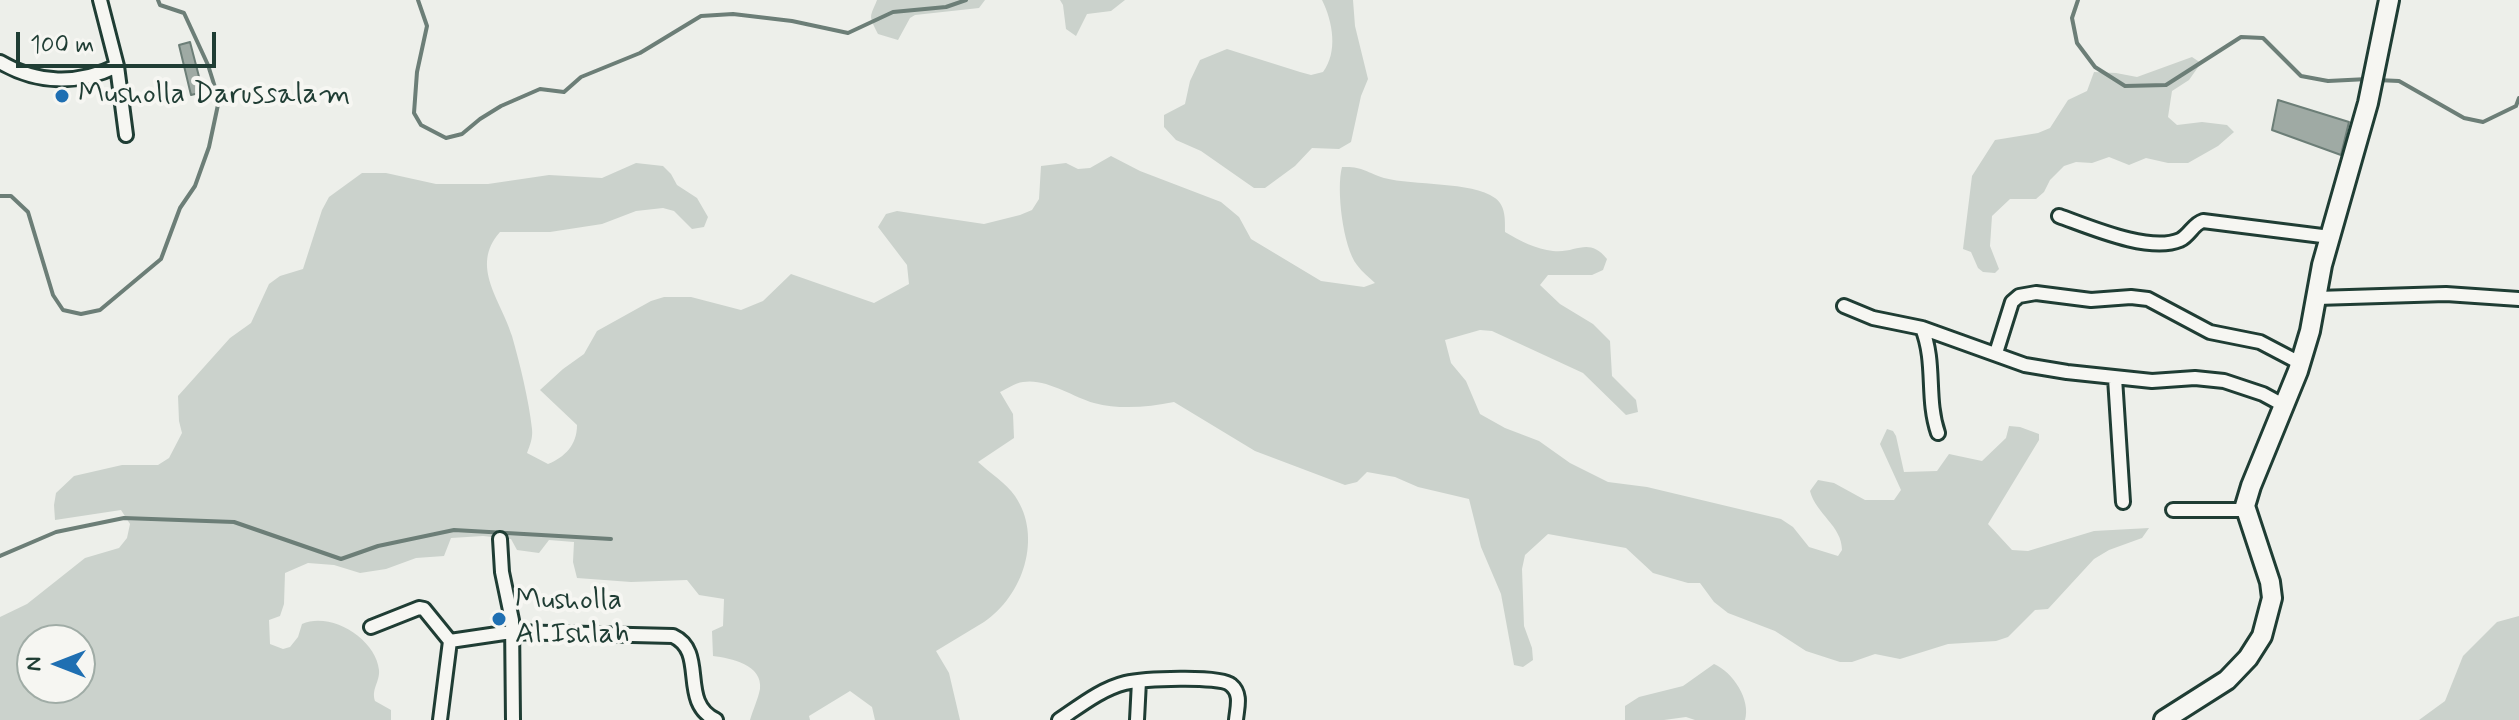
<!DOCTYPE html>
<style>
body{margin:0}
#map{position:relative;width:2519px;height:720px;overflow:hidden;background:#edefea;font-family:Mynerve,sans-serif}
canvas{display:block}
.north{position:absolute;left:16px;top:624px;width:80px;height:80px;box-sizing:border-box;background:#f6f6f2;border:2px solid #a0aca6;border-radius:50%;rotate:270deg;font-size:22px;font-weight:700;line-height:32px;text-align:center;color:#1f3d34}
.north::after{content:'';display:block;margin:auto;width:28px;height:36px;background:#1f6fb2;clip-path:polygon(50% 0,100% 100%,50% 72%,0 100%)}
.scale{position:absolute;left:16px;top:32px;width:200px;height:36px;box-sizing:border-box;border:4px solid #1f3d34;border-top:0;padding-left:10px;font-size:24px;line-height:28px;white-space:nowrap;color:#1f3d34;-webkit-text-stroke:6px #f6f6f2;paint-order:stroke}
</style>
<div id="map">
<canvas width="2519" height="720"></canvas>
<div class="north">N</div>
<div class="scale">100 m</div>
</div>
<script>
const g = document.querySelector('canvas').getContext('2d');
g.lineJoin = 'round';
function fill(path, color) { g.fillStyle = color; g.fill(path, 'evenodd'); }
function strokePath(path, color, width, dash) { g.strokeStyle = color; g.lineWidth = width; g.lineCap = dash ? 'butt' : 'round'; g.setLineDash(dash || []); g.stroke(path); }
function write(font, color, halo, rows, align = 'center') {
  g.font = font + ' Mynerve,sans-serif'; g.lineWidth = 8; g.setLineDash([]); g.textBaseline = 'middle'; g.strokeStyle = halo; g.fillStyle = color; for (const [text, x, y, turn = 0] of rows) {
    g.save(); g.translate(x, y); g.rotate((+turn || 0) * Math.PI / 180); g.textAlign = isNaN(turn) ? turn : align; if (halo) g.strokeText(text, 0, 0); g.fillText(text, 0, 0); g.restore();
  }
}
fill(new Path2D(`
 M877,0H985L979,8L915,15L910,18L898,40L878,34C868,14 870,18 877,0Z
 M1060,0H1125L1111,11L1087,14L1076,36L1066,29L1063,5Z
 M1322,0H1353L1355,26L1368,79L1361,96L1351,142L1339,149L1312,148L1295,166L1265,188H1254L1201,151L1176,140L1164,127V115L1185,104L1190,81L1200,60L1227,49L1300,72L1311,75L1323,72C1338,52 1333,22 1322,0Z
 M2192,57L2201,63L2189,80L2172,91L2168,117L2177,125L2202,122L2227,125L2234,132L2218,146L2188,163H2168L2146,158L2129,165L2109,157L2092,163L2076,162L2064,166L2050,180L2044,192L2036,199H2010L1992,216L1990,246L1999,269L1995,273L1983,272L1978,268L1971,252L1963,249L1972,176L1995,140L2038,133L2050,128L2068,100L2087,91L2094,72L2116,73L2137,77Z
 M1111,156L1140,171L1221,202L1239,217L1251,239L1321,281L1364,287L1375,283C1369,277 1362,272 1357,265C1343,247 1336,189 1342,167C1362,166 1366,172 1384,178C1414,186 1471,181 1495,198C1506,206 1505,220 1505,232C1520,241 1536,249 1553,251C1576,254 1588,236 1607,259L1603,270L1592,275H1548L1540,285L1560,304L1593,324L1610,341L1612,376L1636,400L1638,412L1626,415L1583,373L1492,331L1480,330L1445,340L1451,363L1466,381L1480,414L1505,428L1539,441L1570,463L1608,482L1647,487L1781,519L1793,527L1809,547L1838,556L1842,550C1842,526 1816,514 1810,491L1818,480L1834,483L1865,500H1894L1901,490L1880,444L1887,429L1893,431L1896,436L1904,472L1937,471L1949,454L1982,461L2006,438L2009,426L2020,427L2039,434V440L1988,524L2012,550L2028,551L2094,531L2149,528L2142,538L2109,550L2094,559L2048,609L2035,610L2008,637L1996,641L1948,644L1900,659L1875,654L1852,662H1840L1806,651L1775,631L1728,613L1714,602L1700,583H1688L1653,573L1626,548L1548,534L1525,555L1522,569L1524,626L1532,648L1533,660L1523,667L1514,665L1501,594L1481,547L1469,499L1418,487L1395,477L1367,472L1357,482L1345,485L1255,451L1174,402C1148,407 1121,410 1094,403C1073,397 1046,378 1023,382C1015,383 1007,389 1000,392L1013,414L1014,438L978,462C990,473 1006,483 1015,496C1043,537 1023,596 984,622C968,632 952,641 936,651L949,673L960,720H875L872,707L850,691L809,716L810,720H750C753,710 758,699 760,689C763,665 731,658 713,656L712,631L723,626L724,599L699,595L687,580L631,582L577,578L573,562L574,542L549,540L539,553L517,550L511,539L483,536L451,538L444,556L416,558L386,569L360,573L334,565L308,563L285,573L284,604L280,616L269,620L270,644L283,649L290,647L298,637L302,624C331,611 376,639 379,670C380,682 371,689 375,701L391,710V720H0V617L27,604L85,558L119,548L127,538L130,524L121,510L55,520L54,505L56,493L74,476L122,465H158L169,458L182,433L179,421L178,396L230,338L251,323L269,284L280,276L303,269L322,210L329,197L362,173H386L436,184H488L549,175L602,178L636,163L663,166L671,174L677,185L697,198L708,217L704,227L692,229L674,211L663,208L636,211L602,224L550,232H500C469,267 502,301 512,336C520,364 529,401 532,429C533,438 530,445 527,453L548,464C565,457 577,445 577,425L540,390L563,369L584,354L597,331L651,301L664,297H691L741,310L763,301L791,274L874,303L909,284L907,265L878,227L886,214L897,211L984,224L1020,215L1032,210L1039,199L1041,166L1066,163L1078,169L1090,168ZM32,640H80V688H32Z
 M2519,616V720H2419L2445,701L2463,656L2497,622Z
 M1714,664C1733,672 1751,700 1745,720H1695L1686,717L1664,720H1625V706L1639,697L1683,686Z`), '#cbd2cc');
const water = new Path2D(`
 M190,42L203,92L191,95L179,45Z
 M2278,100L2349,122L2341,155L2272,130Z`);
fill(water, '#9faaa4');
strokePath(water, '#6c7e77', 2);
strokePath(new Path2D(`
 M418,0L427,26L417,72L414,113L421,125L446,138L462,134L480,119L501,106L540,89L564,92L581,77L640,53L701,16L733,14L792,21L848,33L893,12L946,7L966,0
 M2078,0L2072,18L2077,43L2095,67L2125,86L2166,85L2241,37L2263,38L2301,76L2328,81L2368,79
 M2377,80L2399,81L2464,118L2483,122L2516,106L2519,98
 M0,196H11L28,212L53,295L63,310L81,314L100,310L161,259L180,208L195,186L209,147L219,100L208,65L184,13L160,5L158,0
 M0,556L56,532L124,518L234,522L341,559L378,546L454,530L611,539`), '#6c7e77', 4);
const street = new Path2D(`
 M100,0L117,66L126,135
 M0,62C37,84 78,85 117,66
 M2059,216C2090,227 2149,253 2180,240C2190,235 2193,224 2203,221L2330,237
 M2317,298L2446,294L2519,299
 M1844,306L1873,318L1922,328L2025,365L2067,372L2152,381L2195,378L2224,381L2263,394L2285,406
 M1922,328C1936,363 1926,398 1938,433
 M1996,353L2012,302L2019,296L2036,293L2091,300L2131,297L2148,299L2210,332L2260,342L2300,363
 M2115,378L2123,502
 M2173,510H2246
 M500,539L502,572L512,620L513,720
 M371,627L419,608L424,609L450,641
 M440,720L450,641L511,632L673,636C708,652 678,702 716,720
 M1059,720C1080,706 1101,689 1125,683C1142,679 1220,675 1231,685C1242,694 1237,708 1236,720
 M1137,720L1139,681`);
const secondary = new Path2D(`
 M2164,720L2227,680L2248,658L2262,636L2272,598L2270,582L2245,506L2251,486L2298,371L2310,331L2322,265L2368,103L2389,0`);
strokePath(street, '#1f3d34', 18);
strokePath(secondary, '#1f3d34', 24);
strokePath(street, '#f6f6f2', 12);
strokePath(secondary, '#f6f6f2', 18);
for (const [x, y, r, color] of [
 [62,96,8,"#1f6fb2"],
 [499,619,8,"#1f6fb2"]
]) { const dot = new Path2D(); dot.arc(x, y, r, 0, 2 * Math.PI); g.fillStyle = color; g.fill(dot); strokePath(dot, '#f6f6f2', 3); }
write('30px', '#1f3d34', '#f6f6f2', [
 ["Musholla Darussalam",78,96],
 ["Musholla",515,602],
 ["Al Ishlah",515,636]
], 'left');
</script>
